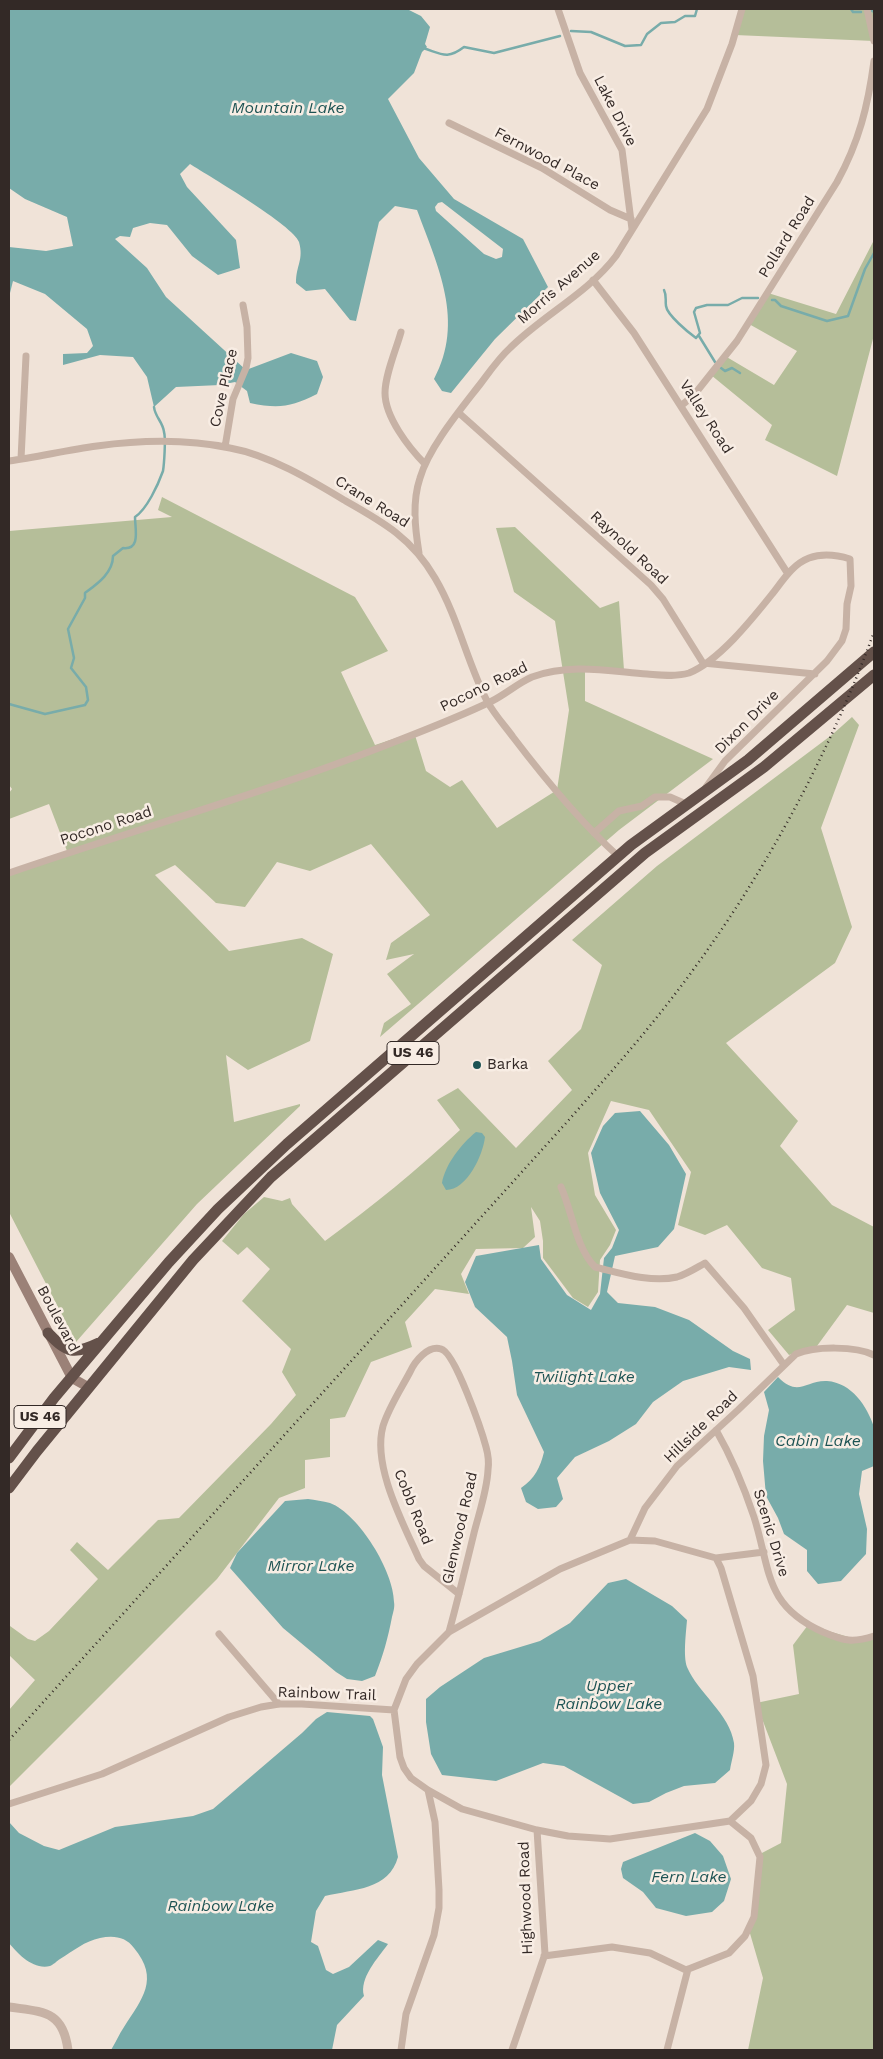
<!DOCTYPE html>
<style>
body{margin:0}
#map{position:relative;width:883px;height:2059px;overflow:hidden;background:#f0e3d8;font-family:"Work Sans",sans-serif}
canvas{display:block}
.frame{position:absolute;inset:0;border:10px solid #332926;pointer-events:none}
</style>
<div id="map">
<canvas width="883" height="2059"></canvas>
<div class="frame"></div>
</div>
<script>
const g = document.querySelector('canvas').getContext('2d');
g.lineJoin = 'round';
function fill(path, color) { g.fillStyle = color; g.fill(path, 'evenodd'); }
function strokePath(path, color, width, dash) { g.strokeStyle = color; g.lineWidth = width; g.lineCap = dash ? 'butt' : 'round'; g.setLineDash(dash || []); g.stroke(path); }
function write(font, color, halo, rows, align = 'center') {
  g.font = font + ' "Work Sans",sans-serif'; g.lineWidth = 5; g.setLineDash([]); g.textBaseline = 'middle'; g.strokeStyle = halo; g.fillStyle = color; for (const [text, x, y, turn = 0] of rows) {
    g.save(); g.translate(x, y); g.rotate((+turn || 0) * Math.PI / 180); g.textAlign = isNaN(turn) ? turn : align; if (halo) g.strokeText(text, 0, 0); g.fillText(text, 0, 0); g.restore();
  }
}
fill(new Path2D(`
 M742,9H874V41L735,35Z
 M874,240V335L837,476L765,440L772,425L711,375L725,356L774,385L797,351L749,324L768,293L836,314Z
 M162,497L355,597L388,651L341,672L375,745L414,732L426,771L450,787L462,780L497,828L557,790L569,710L555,621L514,592L496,528L515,527L600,608L619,601L624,670L585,666V701L713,759L619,830L380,1037L384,1023L411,1004L387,974L414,954L386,960L391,943L430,915L371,844L310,871L277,862L245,907L216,903L175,865L155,875L229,951L302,938L333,954L310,1041L248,1070L226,1055L234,1122L300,1104V1106L197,1204L76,1342L9,1212V871L67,851L49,804L9,819V793L12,789L9,785V531L172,517L158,510Z
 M852,717L859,725L821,828L852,927L835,963L726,1043L798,1121L780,1146L832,1205L874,1227V1313L847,1305L817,1346L789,1355L768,1330L795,1310L791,1278L762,1268L727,1225L705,1235L678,1225L691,1172L649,1110L611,1101L588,1153L595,1195L616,1230L610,1245L600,1260L598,1292L588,1307L573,1298L543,1258V1241L540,1221L531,1207L535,1237L523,1248L476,1249L461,1274L469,1294L435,1289L405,1322L412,1347L371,1362L345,1417L330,1419V1457L305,1460V1488L279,1498L217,1579L9,1787V1710L35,1680L9,1655V1627L10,1626L28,1639L35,1641L49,1631L98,1579L70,1550L77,1542L108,1570L158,1520L179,1518L271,1424L296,1395L282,1372L291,1349L242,1301L270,1269L247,1247L238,1255L222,1241L244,1214L264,1197L282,1201L290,1198L292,1204L325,1241C373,1206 417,1170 460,1130L437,1100L458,1088L516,1148L572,1090L548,1061L581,1029L602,965L572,940L657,866L833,734Z
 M808,1625L862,1641L874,1635V2050H748L763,1978L749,1930L760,1854L781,1843L787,1784L756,1703L799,1694L793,1645Z`), '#b5be99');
fill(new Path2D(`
 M9,9H407L421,16L430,27L425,44L427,47L422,52L414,73L388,99L419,158L454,199L523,239L548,287L495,339L451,393L442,391L434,379C465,321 438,267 417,210L395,206L379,222L356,321L350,320L325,289L306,291L296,283C296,265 304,260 299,242C294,226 209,176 190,164L180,174L187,187L236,240L240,268L218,275L192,256L167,225L150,223L133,228L130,237L120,236L115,239L147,268L166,297L246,370L291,353L317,361L323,377L317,394C291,407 279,409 250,403L247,391L235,382L220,385L176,387L154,407L147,377L133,357L100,355L63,365V354L87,353L93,346L87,329L45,294L13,281L9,297V247L46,251L73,246L67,217L25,199L9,188ZM442,202L503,249L502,257L496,259L484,254L436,211L435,207L438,203Z
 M640,1111L669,1145L686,1174L674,1229L658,1247L615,1256L607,1292L618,1303L655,1307L689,1320L733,1351L750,1359L751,1370L729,1367L683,1381L653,1402L636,1424L609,1441L575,1457L557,1478L563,1499L556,1507L538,1509L526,1502L521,1488C535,1478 540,1468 544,1452L517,1395L512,1361L507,1337L475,1307L465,1282L476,1256L539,1245L541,1259L567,1295L591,1310L600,1294L604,1258L612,1248L619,1230L600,1193L591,1153L603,1126L615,1113Z
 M476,1132L482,1133L485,1137C483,1155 467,1190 446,1190L442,1183C445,1165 461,1144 476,1132Z
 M778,1377C799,1398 805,1380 827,1381C852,1383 867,1406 874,1427C877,1439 874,1454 874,1466L862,1471L859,1494L867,1529L866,1554L841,1581L818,1584L807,1571V1550L784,1534L778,1518L766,1496L763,1461L764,1436L769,1410L764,1392Z
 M308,1499C315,1500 323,1501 330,1503C359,1514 394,1572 394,1602C395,1607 393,1613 392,1617C388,1638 383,1656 375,1676L362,1681L347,1679L336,1672L283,1628L230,1568L237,1553L285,1501Z
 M626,1579L672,1606L687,1620C686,1633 683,1656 687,1667C698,1693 730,1714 734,1743C735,1751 731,1762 730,1770L715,1783L684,1786L666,1793L649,1802L633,1804L564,1766L543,1763L496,1781L442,1775L431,1754L426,1722V1699L440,1687L484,1658L540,1641L570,1623L608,1583Z
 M327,1712L370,1716L373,1719L383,1747L382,1775L398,1857C389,1890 354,1889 325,1896L316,1911L311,1942L318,1946L326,1970L333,1974L349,1967L378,1940L388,1944C378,1958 359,1978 364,1996L337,2025L332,2050H111C116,2042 119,2034 124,2027C142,1999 160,1979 134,1948C126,1937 114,1935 100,1938C85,1941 73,1951 60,1959C57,1961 53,1965 50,1966C33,1970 18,1954 9,1943V1822L19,1833L44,1846L59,1850L115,1827L193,1816L213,1809L302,1733L316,1719Z
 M695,1833L710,1841L723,1856L731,1879L724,1901L712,1912L686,1916L656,1908L643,1892L623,1878L621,1869L623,1862Z`), '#78acaa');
strokePath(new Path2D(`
 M851,9L853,12H861
 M872,11L874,12
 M571,31L591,32L625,46L641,45L647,34L661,23L675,22L685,16H695L697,9
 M423,48C442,54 447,60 464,47L494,53L560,36
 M664,290C667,296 665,299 666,306C667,315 689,333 696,338L700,333L694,312L696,308L707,305H728L742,298H758
 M772,300H775L781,306L827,321L848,316L865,269L874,253
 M699,336L715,362
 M721,368L725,371L732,368L740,373
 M9,704L45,714L85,705L88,700L86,687L71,668L74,658L68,629L85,598V593C97,584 113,573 113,556L123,548C141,550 135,529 135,517C147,509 158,485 163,471C164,465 166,438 164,432C163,422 155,417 154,407`), '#78acaa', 2.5);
strokePath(new Path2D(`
 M558,9L580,73L622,150L632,229
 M867,9L874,41
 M449,123L542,168L610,210L631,219
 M593,280L634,333L788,574
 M401,332C396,350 385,375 385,393C385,417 409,448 425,464
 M682,405L694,395L737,341L837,182C859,142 868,106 874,61
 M459,413L651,585L663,599L703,663L815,674
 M225,447L233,399L246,368L248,358L247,327L243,305
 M21,459L26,356
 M9,461C38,457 67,450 97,446C141,440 187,439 230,448C269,455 311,480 344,500C383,522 412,538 435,578C458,617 467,662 487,701C494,714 505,726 513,737C545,779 579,821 618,856
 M419,553C415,528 412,502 420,478C429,447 461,409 481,383C490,371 499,358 510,348C543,315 587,294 616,256L707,109L732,44L742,9
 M594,833L619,811L642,806L655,797H670L686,804
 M9,873C134,830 261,794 384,746C420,732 457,718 492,701C506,694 518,683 532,677C570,663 608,671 647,674C661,675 676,677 689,673C719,661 753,618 773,593C783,580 793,564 809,558C823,553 837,555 850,559L851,586L847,604L846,629L842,641L827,661L725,761L706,787
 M561,1187C572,1211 576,1248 595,1267C620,1273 651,1283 677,1277C687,1274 696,1268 705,1263L744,1308L784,1365
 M716,1430C732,1458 744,1487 754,1517C771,1571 764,1605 823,1632C844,1641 853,1643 874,1636
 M630,1540L645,1508L677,1466L738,1410L796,1354C815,1346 856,1346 874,1355
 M716,1558L764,1552
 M449,1632C458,1599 466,1566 474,1533C479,1513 487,1491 488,1470C489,1463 488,1454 486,1447C482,1432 455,1352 441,1349C428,1345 415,1361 410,1372C401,1389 389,1407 383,1426C372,1466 403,1523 419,1559L424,1566L459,1594
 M219,1634L279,1704
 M394,1710L406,1679L417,1664L449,1632L560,1569L630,1540L655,1541L716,1558L721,1568L753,1676L766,1765L761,1784L751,1801L730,1821L610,1839L568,1836L537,1830L462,1809L428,1790
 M394,1710L400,1757L404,1768L411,1778L428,1790L435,1822L439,1890V1908L434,1935L406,2014L401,2050
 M9,1804L102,1774L229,1717L261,1707L279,1704H302L394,1710
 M544,1956L612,1947L650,1953L686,1970L729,1953L745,1936L754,1917L760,1857L751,1838L730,1821
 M512,2050L545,1954L537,1830
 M667,2050L688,1969`), '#c7b2a5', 7);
strokePath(new Path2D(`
 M9,2007C43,2012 63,2010 68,2050`), '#c7b2a5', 9);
strokePath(new Path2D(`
 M9,1257L72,1378L88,1387`), '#9b8177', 10);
strokePath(new Path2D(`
 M48,1333C67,1353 74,1355 99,1343
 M9,1458L54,1398L169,1262L218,1209L287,1144L631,845L748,760L874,652
 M9,1488L37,1451L193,1260L271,1177L645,853L764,767L874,675`), '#64514a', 11);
strokePath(new Path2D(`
 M9,1740L567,1122C603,1081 639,1041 672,998C757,888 826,763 874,632`), '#332926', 2.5, [1, 4]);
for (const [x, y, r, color] of [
 [477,1065,5,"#1d5353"]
]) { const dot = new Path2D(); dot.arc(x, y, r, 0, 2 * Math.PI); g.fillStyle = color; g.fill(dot); strokePath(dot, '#f8ede4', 2); }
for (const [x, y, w] of [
 [413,1053,52],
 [40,1417,52]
]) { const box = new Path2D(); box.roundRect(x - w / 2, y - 11.5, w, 23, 4); g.fillStyle = '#f8ede4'; g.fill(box); strokePath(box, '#332926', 1); }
write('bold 14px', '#332926', null, [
 ["US 46",413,1053],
 ["US 46",40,1417]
]);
write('15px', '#332926', '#f8ede4', [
 ["Lake Drive",615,111,63],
 ["Fernwood Place",547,159,28],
 ["Pollard Road",787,237,-58],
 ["Morris Avenue",559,287,-41],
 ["Cove Place",224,388,-77],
 ["Valley Road",706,417,57],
 ["Crane Road",372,502,32],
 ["Raynold Road",629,548,43],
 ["Pocono Road",484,687,-26],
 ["Dixon Drive",747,722,-45],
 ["Pocono Road",106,826,-18],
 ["Boulevard",58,1319,62],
 ["Hillside Road",701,1427,-44],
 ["Cobb Road",413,1507,68],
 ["Glenwood Road",460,1528,-77],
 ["Scenic Drive",771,1533,73],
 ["Rainbow Trail",327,1694,2],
 ["Highwood Road",526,1898,-92]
]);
write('15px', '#332926', '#f8ede4', [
 ["Barka",487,1065]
], 'left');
write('italic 16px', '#1d5353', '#f8ede4', [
 ["Mountain Lake",288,108],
 ["Twilight Lake",584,1377],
 ["Cabin Lake",818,1441],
 ["Mirror Lake",311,1566],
 ["Upper",609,1686],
 ["Rainbow Lake",609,1704],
 ["Fern Lake",689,1877],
 ["Rainbow Lake",221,1906]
]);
</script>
